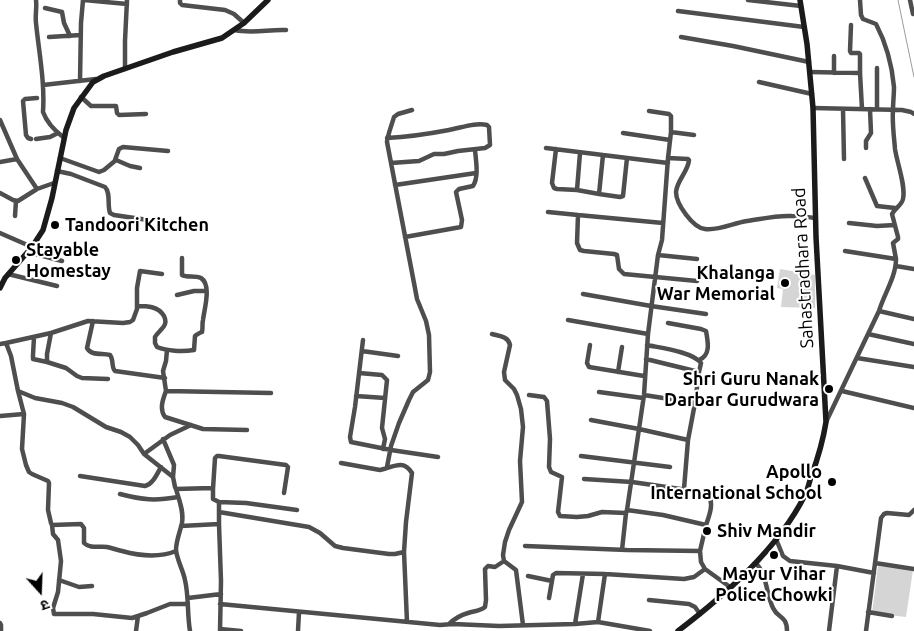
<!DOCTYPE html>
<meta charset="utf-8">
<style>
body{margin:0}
#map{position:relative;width:914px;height:631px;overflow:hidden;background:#fff;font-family:Ubuntu,"Noto Sans Devanagari",sans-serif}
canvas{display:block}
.north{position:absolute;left:15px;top:566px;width:50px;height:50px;-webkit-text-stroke:4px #fff;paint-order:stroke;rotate:160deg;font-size:14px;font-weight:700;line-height:20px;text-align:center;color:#000}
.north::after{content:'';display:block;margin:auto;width:18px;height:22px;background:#000;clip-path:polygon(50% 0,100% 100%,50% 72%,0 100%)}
</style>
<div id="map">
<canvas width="914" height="631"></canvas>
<div class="north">उ</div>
</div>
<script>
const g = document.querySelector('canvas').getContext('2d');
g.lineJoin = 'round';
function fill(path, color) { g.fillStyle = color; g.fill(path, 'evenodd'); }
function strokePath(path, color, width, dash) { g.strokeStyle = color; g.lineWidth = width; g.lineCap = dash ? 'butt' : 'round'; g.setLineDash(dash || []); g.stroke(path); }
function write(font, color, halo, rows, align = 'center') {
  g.font = font + ' Ubuntu,sans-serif'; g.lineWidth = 4; g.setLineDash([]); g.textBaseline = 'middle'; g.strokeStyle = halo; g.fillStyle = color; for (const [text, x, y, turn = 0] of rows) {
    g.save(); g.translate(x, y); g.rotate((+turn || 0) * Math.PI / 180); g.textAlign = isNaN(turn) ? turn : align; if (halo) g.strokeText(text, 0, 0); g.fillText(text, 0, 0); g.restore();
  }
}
fill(new Path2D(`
 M780,269L815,275V308L781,307L783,289L777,288Z
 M878,566L913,570L906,617L872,613Z`), '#d5d5d5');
strokePath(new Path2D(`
 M898,0L914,77`), '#9c9c9c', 1);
strokePath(new Path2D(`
 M36,0C37,8 35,15 36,23C39,53 45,82 43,112C47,123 54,130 63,137
 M84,0L127,4
 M180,0V3L182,5L225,10L234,14L244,23
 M748,0L801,6
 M860,0L861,15L863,19L876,24C886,43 892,65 894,87C894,95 893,102 893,110C892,123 894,136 895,149C897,163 906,186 903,199C902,205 895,208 892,214L898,237V239L893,243L896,259
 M910,0L913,14
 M45,8L62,12L64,23L70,36
 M678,11L804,27
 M851,25L850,51L851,53H859L860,54V73
 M235,30C253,34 269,29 286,30
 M49,37L81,35
 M681,37L733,46L809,62
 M834,56V73
 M877,68V109
 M125,69V41L127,0
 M810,72L860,73L862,109
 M80,81L81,23L83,0
 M759,82L812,94
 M43,85L96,79
 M81,97L91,106H116L117,113L119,115L146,114
 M813,108L902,110L911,112L914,114
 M843,109L844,159
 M649,111L669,114L671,116V132L668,158
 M0,120L17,159L37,189
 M671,132L694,135
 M623,133L670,140
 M387,138C408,137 428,134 449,130C461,128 475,122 487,125L489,127L490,145L485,148L458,151L444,154H434L419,161L391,163
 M31,139L28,138L26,135L23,101L25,99L37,98
 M36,139L50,137L58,133
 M546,148L668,163
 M866,148V141L871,133L870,109
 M556,149L552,183L554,188L557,189L577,190L599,194L603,155
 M60,158L99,172L104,170L116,160L130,166L140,168
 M115,160L119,149L123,147L168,151
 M0,162L17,159
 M57,171L71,174L105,187C111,193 107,205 110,213L114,215L148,220L150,223L149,229
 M865,178L877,206L895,208
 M395,185L476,173
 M577,190L580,153
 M0,193L13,200L18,201L37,189L54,183
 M599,194L620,197L623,196L627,158
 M548,212L578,215
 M15,216L16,201
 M663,223L578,215L577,243L580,250L584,251L614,254L617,255L619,269L624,274L697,281
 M849,223L877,226L895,225
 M0,233L32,247
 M405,237L461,227L462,220L456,192L459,189L473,186C479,177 476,161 475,150
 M28,252L62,261
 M658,255L697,259
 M896,266L914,269
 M8,274L57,286
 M583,294L651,306L706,314
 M177,295L194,291H206
 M137,306C147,306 158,306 164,316C165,318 166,321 165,324C164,328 157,333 155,337V343L157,347C167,351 182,352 194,350L195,336C196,335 201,332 202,332C203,329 202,323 203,320C204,310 212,285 201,278C195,275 187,278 182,275V258
 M879,311L914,319
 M568,320L648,334
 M93,321L87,348C91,356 102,353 110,355C114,360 111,367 115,371L165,378
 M668,323L701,329L706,331C708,342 711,355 699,360
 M51,333L47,354V362L66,368L77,376L82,378L108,379
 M492,334C499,336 508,336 510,345L504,372L505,380L514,389L517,395L521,409L523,427L520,461L522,502L509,530L505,542L503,555L504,561L516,570L523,625
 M868,334L914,344
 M34,337L33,355V359L47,362
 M363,340L355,407L350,437L351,442L391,450L438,457
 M6,343L51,333L88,321L123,323L130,322L133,320L137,309V288L140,271L162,274
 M0,344L6,343L11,356L18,391L35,398L62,403L73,407L106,427L121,432L130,437L138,445L144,454L173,477L175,487L176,489L212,488L213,490V499L219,502V524
 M590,345L587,363L589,367L644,376
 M167,350L166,361L163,371L166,391L271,393
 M362,351L398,356
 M857,358L914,367
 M646,359L699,372L701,363C693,352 661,348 647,345
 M618,372L622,347
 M359,373L382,375L387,380L382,428L385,439L383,449
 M18,391L24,414L22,449L26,465L29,472L32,474L48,481L49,483L48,510L51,523L52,525L81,524L84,528V543C90,549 99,546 107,547C112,548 117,550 122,551C140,556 159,558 176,551
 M166,391C163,399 159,409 165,417L203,429L247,430
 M842,391L914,408
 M599,392L643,398
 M529,395L544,397L547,401L550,439L549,467L551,472L562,477L558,512L560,516L577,517L588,516L602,512L626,513L627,510L663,515L706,525L700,551
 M644,395L695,403L699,372
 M356,396L385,398
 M0,416L24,414
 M591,420L639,429L688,440L695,403
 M826,422L879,311C884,294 896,277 896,259L845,251
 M163,439L174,465L173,477
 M144,454L170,435L191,425
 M581,456L670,467
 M341,463L380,470C392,468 403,458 412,473L406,522L404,552L407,622
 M387,467L391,446L399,423L409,400L413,392L428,380L430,372L429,335L426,321L417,299L414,283L387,142C387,137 392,124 394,117L398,114L412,110
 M80,476L145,486C153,484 157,474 161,467
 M584,479L632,482L708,493C714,503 710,514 706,525
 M176,489C179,500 184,511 182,523C180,532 176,541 176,550C177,560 183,570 185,580C189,597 187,614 190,631
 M213,489L215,458L217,456H219L286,465L288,467L284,493
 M684,489L688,440
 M120,494C143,500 155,501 178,497
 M219,502L246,503L297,510
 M627,510L644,395L648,334L658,255L662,240L668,158L688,159L689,160C688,172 677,180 676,192C676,204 693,228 705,229C719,231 733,223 747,221C761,219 777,215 792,216C800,216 808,217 815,218
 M219,512L309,527L320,533L335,546L343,548L389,554H395L404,552
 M52,525L53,534L58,540L61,561L58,592L53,608L54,614H93L132,618L147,613L170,604H188
 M181,526L219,524L221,581L220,631
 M776,539L783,556L790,561L837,566L874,573
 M525,546L627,550L700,551L701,562L705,569L694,577L684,579L605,574L556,573L553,575L549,598
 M622,550L626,513
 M756,563C767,575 766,593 773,608C778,619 787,615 787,631
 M875,563L914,569
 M705,569L730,587
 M605,574L598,622L650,631
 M528,576L552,581
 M59,580L79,587L92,586
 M188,598L221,594
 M649,600L689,604L695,607L700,614
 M220,604L440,625L453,624L499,626L575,624L583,574
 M868,612L892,616
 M0,623L1,625V631
 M449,624C454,619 461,615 468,613C474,611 480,611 485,607L486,600L485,569L488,566L495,567L504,561
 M575,624L598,622
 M220,629L241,631
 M136,631L138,616
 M298,631L299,612
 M829,631L837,566
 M866,631L881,518L884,514L887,513L909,515L914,510`), '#4e4e4e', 4.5);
strokePath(new Path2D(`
 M0,288L5,278L32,247L43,230L52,198L66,130L74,108L93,82L104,76L173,52L222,38L244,23L268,0
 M678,631C725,595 778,549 805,495C808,489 809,483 811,477C818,458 823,441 826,422L816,237L813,108L807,44L800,0`), '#1b1b1b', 5.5);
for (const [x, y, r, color] of [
 [55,225,5,"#000"],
 [16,260,5,"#000"],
 [785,283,5,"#000"],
 [829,389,5,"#000"],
 [832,482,5,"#000"],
 [707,531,5,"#000"],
 [774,555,5,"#000"]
]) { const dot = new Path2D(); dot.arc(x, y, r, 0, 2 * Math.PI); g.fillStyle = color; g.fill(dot); strokePath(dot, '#fff', 2); }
write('bold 18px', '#000', '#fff', [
 ["Tandoori Kitchen",65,225],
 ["Stayable",26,250],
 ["Homestay",26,271],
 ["Khalanga",775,273,"right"],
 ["War Memorial",775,294,"right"],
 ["Shri Guru Nanak",819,379,"right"],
 ["Darbar Gurudwara",819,400,"right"],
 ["Apollo",822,472,"right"],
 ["International School",822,493,"right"],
 ["Shiv Mandir",717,531],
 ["Mayur Vihar",774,574,"center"],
 ["Police Chowki",774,595,"center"]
], 'left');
write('18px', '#000', '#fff', [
 ["Sahastradhara Road",803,268,-93]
]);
</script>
